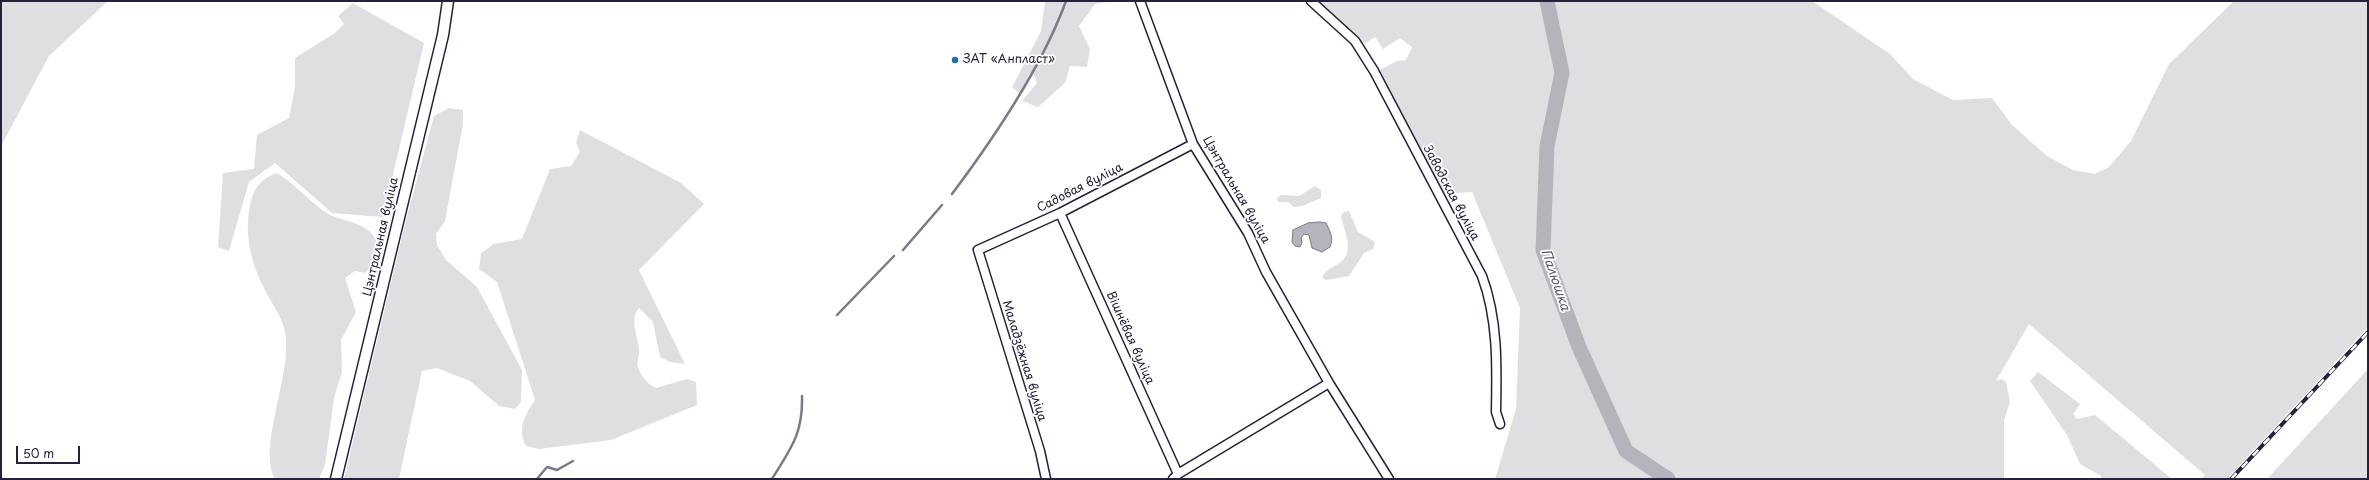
<!DOCTYPE html>
<meta charset="utf-8">
<style>
body{margin:0}
#map{position:relative;width:2369px;height:480px;overflow:hidden;background:#fff;font-family:"Playpen Sans",sans-serif}
canvas{display:block}
.frame{position:absolute;inset:0;border:2px solid #22223b;pointer-events:none}
.scale{position:absolute;left:16px;top:446px;width:64px;height:18px;box-sizing:border-box;border:2px solid #22223b;border-top:0;padding-left:5px;font-size:12px;line-height:14px;white-space:nowrap;color:#22223b;-webkit-text-stroke:3px #fff;paint-order:stroke}
</style>
<div id="map">
<canvas width="2369" height="480"></canvas>
<div class="frame"></div>
<div class="scale">50 m</div>
</div>
<script>
const g = document.querySelector('canvas').getContext('2d');
g.lineJoin = 'round';
function fill(path, color) { g.fillStyle = color; g.fill(path, 'evenodd'); }
function strokePath(path, color, width, dash) { g.strokeStyle = color; g.lineWidth = width; g.lineCap = dash ? 'butt' : 'round'; g.setLineDash(dash || []); g.stroke(path); }
function write(font, color, halo, rows, align = 'center') {
  g.font = font + ' "Playpen Sans",sans-serif'; g.lineWidth = 3.5; g.setLineDash([]); g.textBaseline = 'middle'; g.strokeStyle = halo; g.fillStyle = color; for (const [text, x, y, turn = 0] of rows) {
    g.save(); g.translate(x, y); g.rotate((+turn || 0) * Math.PI / 180); g.textAlign = isNaN(turn) ? turn : align; if (halo) g.strokeText(text, 0, 0); g.fillText(text, 0, 0); g.restore();
  }
}
fill(new Path2D(`
 M1,1H108L49,56L1,146Z
 M1045,1H1112L1095,4L1079,26L1090,49L1087,67L1070,66L1065,83L1038,107L1022,101L1037,83L1034,75L1030,73L1020,94L1012,87L1041,31Z
 M1318,1H1812L1890,54L1913,79L1953,100L1992,98L2012,125L2047,156L2073,170L2095,174L2109,167L2131,141L2169,64L2234,1H2368V327L2227,479H2201L2205,475L2029,324L1996,381L2002,379L2006,382L2010,402L2004,420V479H1495L1516,409L1520,308L1472,192L1444,194L1380,70L1397,61L1406,60L1412,47L1400,38L1383,49L1375,37L1364,44Z
 M353,3L424,43L383,217L332,213L275,163L249,182L229,251L218,247L223,173L254,169L257,135L289,118L295,87V58L335,33L344,24L338,16Z
 M449,108L463,110V124L445,221L436,234L437,245L446,260L477,287L522,370L521,402L515,409L499,406L470,381L437,368L422,371L399,479H344L405,224L434,116Z
 M580,130L681,183L704,204L639,270L685,364L670,362L660,357L653,322L639,308C629,319 638,336 639,349C640,355 636,362 638,368C643,378 646,383 656,388L687,379L696,382L697,405L611,440L539,449L526,446C517,428 525,415 535,400L497,282L479,269L481,253L494,244L522,239L550,169L571,166L580,152L576,143Z
 M277,173C295,184 308,200 325,212C337,220 356,221 368,230C383,241 376,261 366,273L355,271L345,278L356,312L341,340L342,372L334,398L325,465L319,479H275C257,445 293,374 285,332C282,316 271,303 264,288C251,263 244,234 250,206C254,188 259,180 277,173Z
 M1315,186L1321,190V198L1302,206L1294,207L1288,202H1278L1277,198L1281,195L1299,196Z
 M1349,211L1358,232L1375,242L1373,249L1364,253L1349,276L1326,280L1322,277C1326,270 1330,269 1336,265C1357,255 1345,234 1341,216L1344,212Z
 M2368,369V479H2267Z
 M2038,372L2080,404L2073,414L2077,419L2095,415L2172,479H2102L2101,476L2080,464L2067,435L2030,381Z`), '#dfdfe2');
const water = new Path2D(`
 M1320,222L1326,223C1330,231 1334,238 1330,247L1322,252L1312,248L1309,235L1304,234L1301,238L1302,243L1300,247L1295,246L1292,242L1293,230L1308,223Z`);
fill(water, '#b4b4bc');
strokePath(water, '#7a7a88', 1);
strokePath(new Path2D(`
 M952,194C994,138 1042,67 1066,1
 M903,250L942,205
 M837,315L894,256
 M537,479L547,467L557,470L573,461
 M772,479C791,448 803,434 802,396`), '#7a7a88', 2.5);
strokePath(new Path2D(`
 M1547,1L1562,73L1547,146L1543,250L1579,347L1626,451L1668,479`), '#b4b4bc', 15);
const minor = new Path2D(`
 M1140,1L1193,144L1248,233L1266,272L1329,383L1178,474L1173,479
 M1311,1L1355,41L1374,71L1482,276C1498,319 1497,366 1496,412L1500,424
 M1060,213L1178,474
 M1329,383L1389,479
 M1046,479L1040,451L978,250L1060,213L1193,144`);
const tertiary = new Path2D(`
 M336,479L443,35L448,1`);
strokePath(minor, '#22223b', 11);
strokePath(tertiary, '#22223b', 13);
strokePath(minor, '#fff', 8);
strokePath(tertiary, '#fff', 10);
const rail = new Path2D(`
 M2231,479L2368,332`);
strokePath(rail, '#22223b', 4);
strokePath(rail, '#fff', 2.5, [8]);
for (const [x, y, r, color] of [
 [955,60,4,"#1f6fb2"]
]) { const dot = new Path2D(); dot.arc(x, y, r, 0, 2 * Math.PI); g.fillStyle = color; g.fill(dot); strokePath(dot, '#fff', 1.5); }
write('12px', '#22223b', '#fff', [
 ["ЗАТ «Анпласт»",963,60]
], 'left');
write('12px', '#22223b', '#fff', [
 ["Садовая вуліца",1080,188,-27],
 ["Цэнтральная вуліца",1236,190,60],
 ["Заводская вуліца",1451,193,62],
 ["Цэнтральная вуліца",381,237,-77],
 ["Вішнёвая вуліца",1130,338,66],
 ["Маладзёжная вуліца",1024,361,73]
]);
write('italic 13px', '#5c5c6f', '#fff', [
 ["Палюшка",1555,280,71]
]);
</script>
